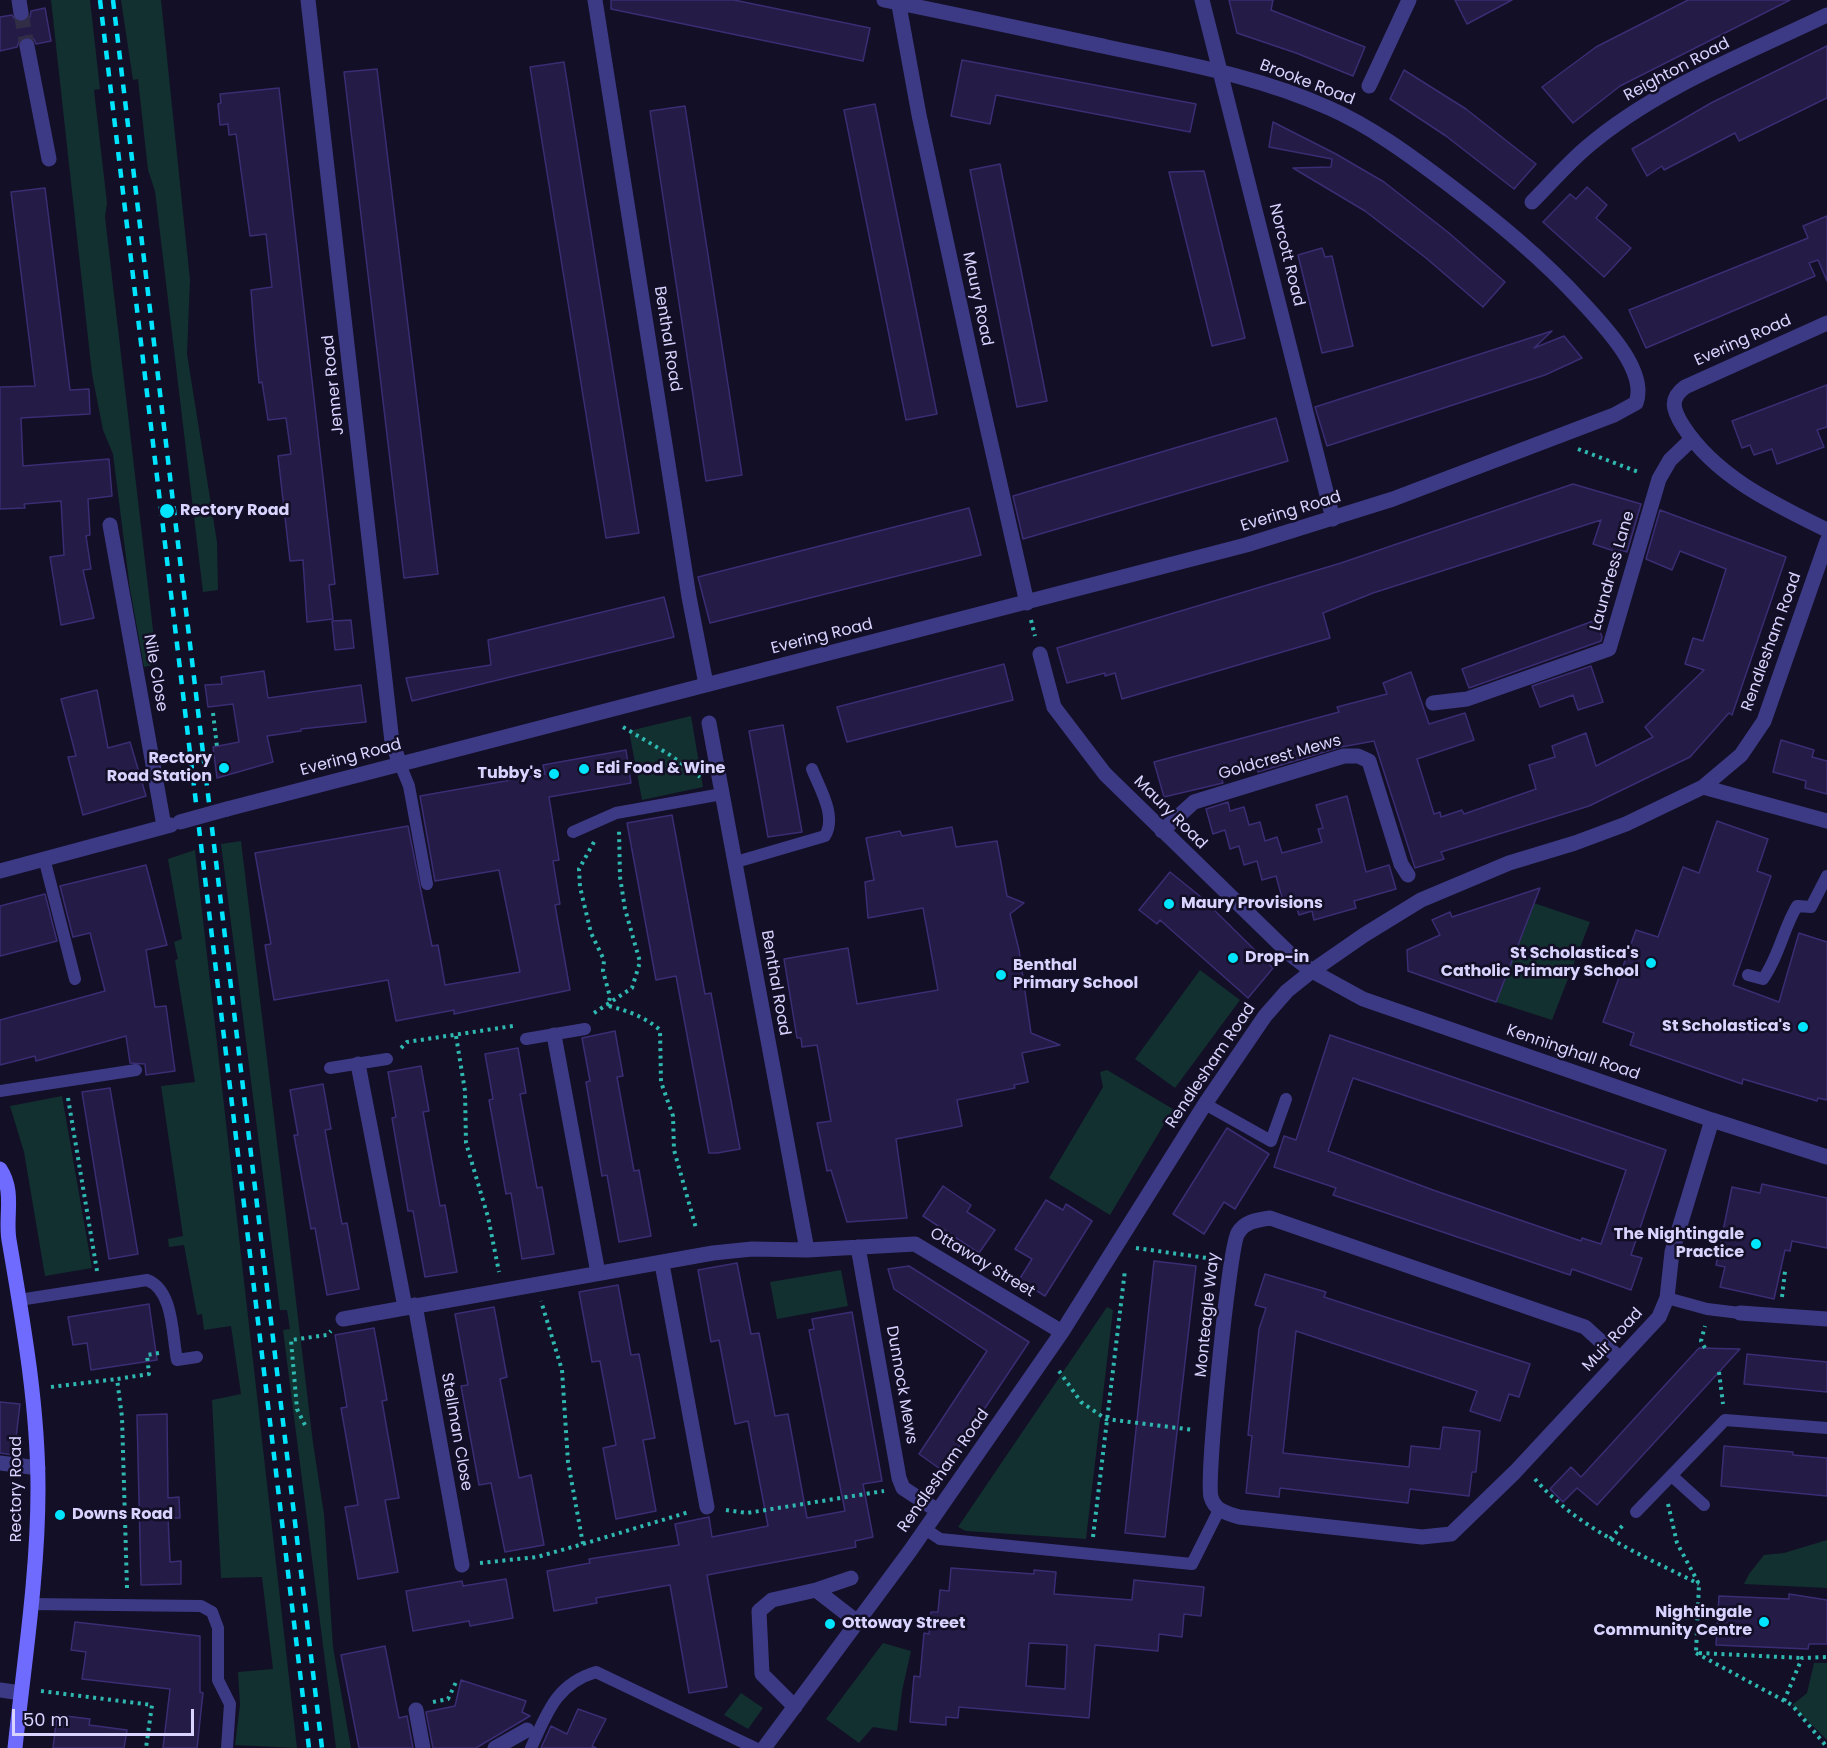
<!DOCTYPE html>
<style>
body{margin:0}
#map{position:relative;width:1827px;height:1748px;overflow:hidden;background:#130f26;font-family:Poppins,sans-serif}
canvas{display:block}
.scale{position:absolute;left:12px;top:1709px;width:182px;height:27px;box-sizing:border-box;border:3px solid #d9d4ff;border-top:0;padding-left:8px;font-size:18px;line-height:21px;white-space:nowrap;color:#d9d4ff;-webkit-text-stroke:4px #130f26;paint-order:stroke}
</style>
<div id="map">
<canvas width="1827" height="1748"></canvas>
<div class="scale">50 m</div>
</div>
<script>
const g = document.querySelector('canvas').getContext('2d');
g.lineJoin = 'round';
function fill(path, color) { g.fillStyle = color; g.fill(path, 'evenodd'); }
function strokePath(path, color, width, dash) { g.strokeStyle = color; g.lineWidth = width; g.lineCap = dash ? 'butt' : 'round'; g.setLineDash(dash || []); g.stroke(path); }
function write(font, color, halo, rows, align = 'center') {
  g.font = font + ' Poppins,sans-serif'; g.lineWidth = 5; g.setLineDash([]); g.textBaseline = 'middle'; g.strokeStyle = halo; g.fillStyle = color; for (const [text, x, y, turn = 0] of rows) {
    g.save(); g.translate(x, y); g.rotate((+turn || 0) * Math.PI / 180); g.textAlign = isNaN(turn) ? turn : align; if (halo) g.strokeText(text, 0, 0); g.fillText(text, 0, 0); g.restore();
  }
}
fill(new Path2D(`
 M51,0H90L100,89L94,90L107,203L105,217L157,664L144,667L130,589L113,454L103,430L92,374Z
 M121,0H161L190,280L187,354L217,542L218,590L203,592L155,191L148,170L138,79L133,80Z
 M691,716L703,787L642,800L629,731Z
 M241,841L313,1443L324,1514L333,1647L351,1748H336L283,1330L290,1329L287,1310H280L221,844Z
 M195,850L197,867L297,1748L235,1745L240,1705L238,1672L273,1669L262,1577L221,1578L212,1400L241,1394L231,1326L204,1330L202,1314L197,1315L184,1245L169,1247L168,1239L183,1236L161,1086L195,1082L175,960L178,959L174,942L182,939L168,859Z
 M1534,903L1590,922L1552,1020L1496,1002Z
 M1200,970L1240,1000L1175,1088L1135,1059Z
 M1107,1070L1173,1109L1110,1215L1049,1178L1103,1087L1100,1072Z
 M62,1096L92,1268L45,1276L24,1152L10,1106Z
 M841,1270L848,1306L777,1319L770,1282Z
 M1107,1307L1113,1310L1086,1539L966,1531L958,1527Z
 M1827,1540V1588L1744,1584L1749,1574L1764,1555L1784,1553Z
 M883,1643L911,1651L902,1691L897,1731L873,1727L859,1743L826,1719Z
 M1814,1663H1827V1740L1792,1705L1807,1693Z
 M741,1693L763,1708L748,1729L724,1715Z`), '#12302f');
const building = new Path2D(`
 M611,0H734L870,28L863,61L611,9Z
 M1229,0H1273L1271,10L1365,47L1353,76L1296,53L1237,33Z
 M1455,0H1512L1467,24Z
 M1688,0H1790L1620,86L1573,123L1542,87L1596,47Z
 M45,8L51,41L36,44L34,39L26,36L20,39L17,47L0,51V17L12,15L17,22H23L30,17L31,11Z
 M1827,46V98L1739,141L1735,133L1664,170L1662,166L1647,176L1632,149L1711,103Z
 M962,60L1196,104L1190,132L996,95L990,124L951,116Z
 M564,62L639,533L606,538L530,67Z
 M377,69L438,574L404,578L344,72Z
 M1404,70L1466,109L1536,164L1514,189L1446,136L1390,99Z
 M279,88L335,584L329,585L333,619L307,622L303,560L290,561L278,456L291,454L286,418L268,420L262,382L259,383L255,342L251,290L272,287L266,234L250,236L236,134L229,135L228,124L220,125L218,104L221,103L220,94Z
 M875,104L937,414L906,420L844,110Z
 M685,106L742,475L706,481L650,111Z
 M1273,122L1336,154L1384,182L1449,233L1505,282L1483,307L1426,258L1365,211L1293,168L1331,167L1332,159L1269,147Z
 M1000,164L1047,401L1017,407L970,170Z
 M1204,171L1245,338L1212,346L1169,172Z
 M1587,187L1607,205L1596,218L1631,248L1604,277L1543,222L1570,194L1576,199Z
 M45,188L70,390L89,389L90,414L21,418L23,466L109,459L112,496L88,499L90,535L86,536L91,569L83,570L94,618L61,625L50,557L64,555L61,501L24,504L25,508L0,509V387L35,386L11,192Z
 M1827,216V281L1818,260L1809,263L1815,276L1646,348L1629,310L1808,238L1803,226Z
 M1322,248L1325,257L1332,256L1353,346L1322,353L1298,255Z
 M1552,331L1534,348L1564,336L1582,358L1545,375L1327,446L1315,407Z
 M1827,385V427L1817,430L1824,447L1777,464L1772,449L1754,455L1750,445L1742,448L1732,421Z
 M1276,418L1288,461L1023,539L1013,496Z
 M1573,484L1641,504L1627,552L1621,550L1620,553L1593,544L1601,520L1373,593L1323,613L1330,638L1122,699L1115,673L1105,676V673L1067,683L1057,648L1341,563Z
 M969,508L981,555L710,623L698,577Z
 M1660,510L1786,557L1732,715L1729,713L1690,757L1589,806L1441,852L1444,859L1415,868L1374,741L1341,747L1258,772L1254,759L1219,769L1223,783L1164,797L1154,762L1339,712L1337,707L1387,694L1383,683L1411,672L1429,724L1465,713L1474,740L1417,759L1434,814L1440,812L1441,817L1462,810L1464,814L1536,789L1529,765L1555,757L1552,746L1586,733L1596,766L1653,737L1645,727L1704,670L1685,664L1693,638L1703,641L1726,569L1680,551L1672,570L1646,559Z
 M664,597L674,637L412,701L406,678L491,665L488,640Z
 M351,620L354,648L335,650L332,621Z
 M1596,620L1602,637L1601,641L1469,688L1462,669Z
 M1004,664L1013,700L847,742L837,707Z
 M1591,666L1603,702L1578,710L1573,695L1540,707L1532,686Z
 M264,671L268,698L361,685L366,722L301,729V731L267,736L273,762L217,778L213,747L239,742L233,704L208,707L205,685L222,684L221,677Z
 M97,690L108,748L130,742L146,796L83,815L68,757L76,756L61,699Z
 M783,725L802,832L768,837L749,731Z
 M1781,740L1814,750L1812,757L1827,761V794L1805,788L1806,781L1773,772Z
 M626,750L631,783L549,797L559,860L553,861L560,904L555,905L570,990L454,1014V1010L396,1021L388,980L274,1000L265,945L271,944L255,853L408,826L432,946L438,945L445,985L520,972L499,870L435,881L420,796L545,774L543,765Z
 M1347,796L1366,872L1389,865L1396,889L1354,901L1356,908L1314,920L1312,911L1299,915L1295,903L1284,905L1276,876L1262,880L1257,861L1244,865L1239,846L1230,849L1225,830L1213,834L1206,809L1228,802L1230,811L1244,807L1249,825L1260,822L1265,841L1277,837L1282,853L1322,842L1318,829L1323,828L1316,805Z
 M672,815L705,994L711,993L740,1149L717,1153H709L676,976L656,980L627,823Z
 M1717,821L1768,839L1757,871L1771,876L1733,985L1779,1002L1799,933L1827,942V1100L1818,1098L1817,1101L1743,1079L1742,1084L1630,1045L1634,1033L1603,1022L1636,930L1658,937L1683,867L1699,873Z
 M952,827L956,847L997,841L1007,896L1024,903L1010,914L1019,950L1031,1033L1060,1045L1022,1053L1028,1082L1014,1085L1015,1088L957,1100L962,1126L896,1139L907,1218L847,1222L831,1170L827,1171L817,1123L831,1121L817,1045L802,1047L801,1038H797L784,959L848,948L857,1004L938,990L923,908L868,918L865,882L874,880L866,838L900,831L902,836Z
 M146,865L167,945L146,950L155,1007L166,1006L175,1071L146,1075L145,1064L130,1063L126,1036L36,1061L35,1056L0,1065V1020L105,991L90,933L73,937L60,886Z
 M1170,872L1201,897L1273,968L1248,998L1160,920L1157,924L1139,910Z
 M1540,888L1496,1002L1408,971L1407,950L1440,935L1432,920L1450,912L1452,917Z
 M45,894L57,941L0,956V906Z
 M615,1031L623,1076L617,1077L634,1171L639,1170L651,1236L619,1242L607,1175L602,1176L586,1082L590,1081L582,1038Z
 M1330,1035L1666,1150L1631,1255L1642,1258L1631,1290L1572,1269L1570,1275L1333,1195L1336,1188L1274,1167L1284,1136L1296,1140ZM1353,1078L1626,1170L1601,1244L1582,1238L1581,1241L1433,1190L1328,1151Z
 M518,1048L526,1093L520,1094L537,1188L542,1187L554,1254L522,1259L511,1193L506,1194L489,1100L493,1099L485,1054Z
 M421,1066L429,1111L423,1112L440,1206L445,1205L457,1272L425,1277L413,1211H408L392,1118L396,1117L388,1072Z
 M323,1084L331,1129L325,1130L342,1224L347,1223L359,1289L327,1295L315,1228L311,1229L294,1135H298L290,1090Z
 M110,1088L138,1254L109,1259L82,1092Z
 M1227,1128L1269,1154L1235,1209L1224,1202L1204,1234L1173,1214Z
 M1762,1184L1827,1198V1248L1792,1241L1790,1251L1785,1250L1774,1299L1720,1287L1725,1267L1716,1265L1732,1187L1760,1193Z
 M943,1186L971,1205L967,1212L995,1230L979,1253L923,1216Z
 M1046,1200L1063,1210L1066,1204L1092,1221L1045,1296L1019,1280L1032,1259L1015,1249Z
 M1154,1261L1196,1266L1165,1537L1125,1533Z
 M737,1263L751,1334L759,1333L775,1416L788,1414L807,1518L845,1511L809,1330L814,1329L812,1319L852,1312L882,1481L863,1484L873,1537L855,1541L856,1547L707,1575L727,1687L689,1693L670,1585L596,1598L597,1603L554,1611L547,1571L590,1563L589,1559L679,1545L675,1524L709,1517L712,1537L768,1526L748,1421L735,1424L719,1340L711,1342L698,1270Z
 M909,1266L1029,1342L943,1471L919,1454L987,1351L894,1289L888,1269Z
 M1265,1274L1326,1292L1324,1297L1530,1364L1519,1397L1509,1394L1500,1421L1470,1411L1477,1391L1296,1331L1283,1453L1409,1467L1411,1446L1440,1449L1443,1427L1480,1431L1476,1472H1472L1469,1496L1410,1489L1408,1503L1280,1488L1279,1497L1246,1493L1252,1436L1248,1435L1259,1329L1266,1308L1255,1305Z
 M618,1285L631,1355L639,1354L655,1438L643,1440L656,1511L616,1519L603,1448L616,1445L600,1361L592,1362L579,1292Z
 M149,1304L157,1360L91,1370L87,1343L73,1345L68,1317Z
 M494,1307L507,1377L500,1379L519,1478L531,1475L544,1545L505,1552L491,1483L479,1485L461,1386L468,1385L455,1314Z
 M374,1328L387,1400L382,1401L399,1498L385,1500L398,1572L358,1579L345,1507L358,1505L341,1408L347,1407L335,1335Z
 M1699,1348L1740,1349L1597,1505L1577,1488L1563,1502L1550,1489L1571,1467L1581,1477Z
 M1747,1354L1827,1362V1392L1744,1384Z
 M0,1402L20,1404L14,1455L0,1453Z
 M167,1414L168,1498L179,1497L180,1518H168L170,1562L181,1561V1584L141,1585L137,1415Z
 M1724,1446L1793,1452V1455L1827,1458V1496L1721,1486Z
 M951,1568L1034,1574V1570L1056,1572L1054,1594L1132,1600L1134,1580L1204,1587L1201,1616L1184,1614L1182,1637L1159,1634L1158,1651L1095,1645L1089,1718L959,1707L958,1718L946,1717V1725L910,1722L914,1676L920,1677L924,1633L929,1634L931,1612H938L940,1590L949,1591ZM1029,1643L1067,1645L1065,1689L1026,1686Z
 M506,1579L513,1618L470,1626L469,1621L413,1631L406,1591L462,1581L463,1586Z
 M1789,1594L1827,1600V1644H1809L1808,1649L1716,1645L1719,1596L1789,1599Z
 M75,1622L200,1636V1692L203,1693L197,1748H163L170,1689L82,1679L86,1652L71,1650Z
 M385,1646L399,1718L407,1716L413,1748H359L341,1655Z
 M461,1680L526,1701L522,1712L530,1716L476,1748H433L426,1712L455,1706Z
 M578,1709L606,1719L592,1746L596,1748H541L551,1726L567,1734Z
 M57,1715L90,1719L89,1725L127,1730L124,1748H53Z`);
fill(building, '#241b47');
strokePath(building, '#3b2d73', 1.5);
strokePath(new Path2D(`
 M21,13L27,46`), '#312d47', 15, [15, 8]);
strokePath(new Path2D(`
 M1578,449L1641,473
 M1031,620L1035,636
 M213,713L217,747
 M623,727L670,755L700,777
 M594,842L579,869L580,887L591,933L604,960L603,971L610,997L608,1006
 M609,1006C628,1011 645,1017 660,1030L661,1082L673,1116L674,1150L696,1228
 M594,1013L632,988L640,962L625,909L620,877L619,830
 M456,1036L465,1091L466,1143L488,1217L499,1272
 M401,1048L407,1042L513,1026
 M68,1098L97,1271
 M1136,1248L1214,1259
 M1782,1297L1785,1271
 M1705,1348L1701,1341L1705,1326
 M1059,1371L1081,1402L1106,1419L1194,1430
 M1719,1372L1723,1404
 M51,1387L117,1379
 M305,1425L297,1409L291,1340L327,1335L331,1331
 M1535,1479C1578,1529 1642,1555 1699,1584
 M1668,1504L1677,1543L1699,1584L1696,1653
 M726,1510L747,1513L884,1491
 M1093,1537L1125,1270
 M1610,1539L1624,1524
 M583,1544L689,1512
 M480,1563L537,1557L583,1544L568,1462L562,1370L541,1301
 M127,1588L122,1417L117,1379L149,1374L147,1355L159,1353
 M1696,1653L1792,1705L1827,1747
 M1699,1653L1802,1658
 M41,1691L152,1705L146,1748
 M1784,1701L1802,1658L1827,1657
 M433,1702L448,1699L457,1680`), '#2fb8b0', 4, [3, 4.5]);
strokePath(new Path2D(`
 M400,764L409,786L427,884
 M573,832L616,813L722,794
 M44,858L75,979
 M736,862L825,836C837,816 820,789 812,769
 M1748,975L1763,979C1779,957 1783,929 1797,906L1811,907L1827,876
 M526,1039L585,1029
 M330,1068L387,1059
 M0,1091L136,1070
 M1205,1104L1271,1141L1286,1099
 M1667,1298L1707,1309L1740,1313
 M19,1300L147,1280C174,1290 172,1336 177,1360L197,1357
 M1672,1476L1704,1505
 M1636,1512L1725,1420L1827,1428
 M925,1529L940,1539L1192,1564L1219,1510
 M30,1604L201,1606L212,1612L218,1628V1680L230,1704L227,1748
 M531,1748C547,1713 556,1684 596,1672L755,1748`), '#3d3a85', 12);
strokePath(new Path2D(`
 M19,0L21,13
 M308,0L392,742L400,764
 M595,0L689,597L706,684
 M898,0L919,115L973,365L1027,603
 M1202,0L1333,519
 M27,46L49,159
 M1369,86L1409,0
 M1532,202C1550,184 1567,164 1587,147C1656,88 1746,54 1827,15
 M1827,323L1685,387C1669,399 1673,410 1683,426C1716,477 1774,504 1827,530
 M110,525L164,826
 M1040,654L1054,707L1105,774L1291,955L1312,971L1363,999L1712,1120L1827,1157
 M1433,703L1467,699L1609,649L1659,479L1670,460L1692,439
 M709,723L807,1250
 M1703,787L1827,821
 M227,809L1246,545L1393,499L1614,415L1636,403C1648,371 1604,326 1583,303C1541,257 1494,219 1444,181C1408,154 1370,126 1329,108C1258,76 1182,63 1107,47C1032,31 959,15 884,0
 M1162,831L1194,802L1344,756H1358L1369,761L1401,864L1408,875
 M0,871L171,825
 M554,1035L598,1273
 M358,1064L405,1307
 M858,1247L899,1478L903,1488L938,1511
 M662,1264L707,1507
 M415,1305L462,1565
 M1740,1313L1827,1319
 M343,1319L713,1253L752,1249L807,1250L915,1244L1062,1332
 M1620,1359L1585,1327L1270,1218C1258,1220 1245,1221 1238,1233C1229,1246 1206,1480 1211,1497C1215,1511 1227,1513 1239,1517L1422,1537L1451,1534L1515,1472L1659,1317L1667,1298L1672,1252L1712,1120
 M0,1463L38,1468
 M816,1590L856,1621
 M0,1690L21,1693
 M795,1707L762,1674L759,1611L772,1600L816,1590L851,1578
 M416,1710L423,1748
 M495,1748L527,1730
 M764,1748L910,1551L1062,1332L1205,1104L1265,1016L1287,991L1312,971L1364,935L1421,900L1509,863L1575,843L1626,824L1703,787L1741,755L1764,721L1827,541`), '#3d3a85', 15);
strokePath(new Path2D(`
 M0,1169C15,1192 5,1216 9,1240C23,1322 38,1405 38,1489C38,1575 24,1663 15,1748`), '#6f6bff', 15);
strokePath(new Path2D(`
 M100,0L309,1748
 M113,0L322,1748`), '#00e5ff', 4.5, [9, 8]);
strokePath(new Path2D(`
 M180,822L227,809`), '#3d3a85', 15);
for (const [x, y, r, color] of [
 [167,511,8,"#00e5ff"],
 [224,768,6,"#00e5ff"],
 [584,769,6,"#00e5ff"],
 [554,774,6,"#00e5ff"],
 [1169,904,6,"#00e5ff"],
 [1233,958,6,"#00e5ff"],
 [1651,963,6,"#00e5ff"],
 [1001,975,6,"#00e5ff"],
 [1803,1027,6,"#00e5ff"],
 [1756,1244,6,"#00e5ff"],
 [60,1515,6,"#00e5ff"],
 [1764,1622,6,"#00e5ff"],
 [830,1624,6,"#00e5ff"]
]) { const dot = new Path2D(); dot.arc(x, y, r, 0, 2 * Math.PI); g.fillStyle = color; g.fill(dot); strokePath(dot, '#130f26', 2); }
write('16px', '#d9d4ff', '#130f26', [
 ["Reighton Road",1677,70,-28],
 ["Brooke Road",1307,83,21],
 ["Norcott Road",1286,255,76],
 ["Maury Road",977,299,78],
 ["Benthal Road",667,339,81],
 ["Evering Road",1743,341,-24],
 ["Jenner Road",334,385,-96],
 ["Evering Road",1291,512,-17],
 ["Laundress Lane",1613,571,-74],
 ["Evering Road",822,637,-14],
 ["Rendlesham Road",1772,642,-70],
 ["Nile Close",155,673,80],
 ["Evering Road",351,758,-15],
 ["Goldcrest Mews",1280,758,-16],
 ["Maury Road",1170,813,45],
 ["Benthal Road",775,983,80],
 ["Kenninghall Road",1573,1053,19],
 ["Rendlesham Road",1211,1066,-56],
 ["Ottaway Street",982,1263,31],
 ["Monteagle Way",1208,1315,-84],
 ["Muir Road",1613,1340,-47],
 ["Dunnock Mews",901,1385,80],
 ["Stellman Close",456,1432,80],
 ["Rendlesham Road",944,1471,-55],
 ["Rectory Road",17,1489,-90]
]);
write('bold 16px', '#d9d4ff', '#130f26', [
 ["Rectory Road",180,511],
 ["Rectory",212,759,"right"],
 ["Road Station",212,777,"right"],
 ["Edi Food & Wine",596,769],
 ["Tubby's",542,774,"right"],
 ["Maury Provisions",1181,904],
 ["St Scholastica's",1639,954,"right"],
 ["Catholic Primary School",1639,972,"right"],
 ["Drop-in",1245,958],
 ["Benthal",1013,966],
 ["Primary School",1013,984],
 ["St Scholastica's",1791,1027,"right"],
 ["The Nightingale",1744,1235,"right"],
 ["Practice",1744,1253,"right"],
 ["Downs Road",72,1515],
 ["Nightingale",1752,1613,"right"],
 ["Community Centre",1752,1631,"right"],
 ["Ottoway Street",842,1624]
], 'left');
</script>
